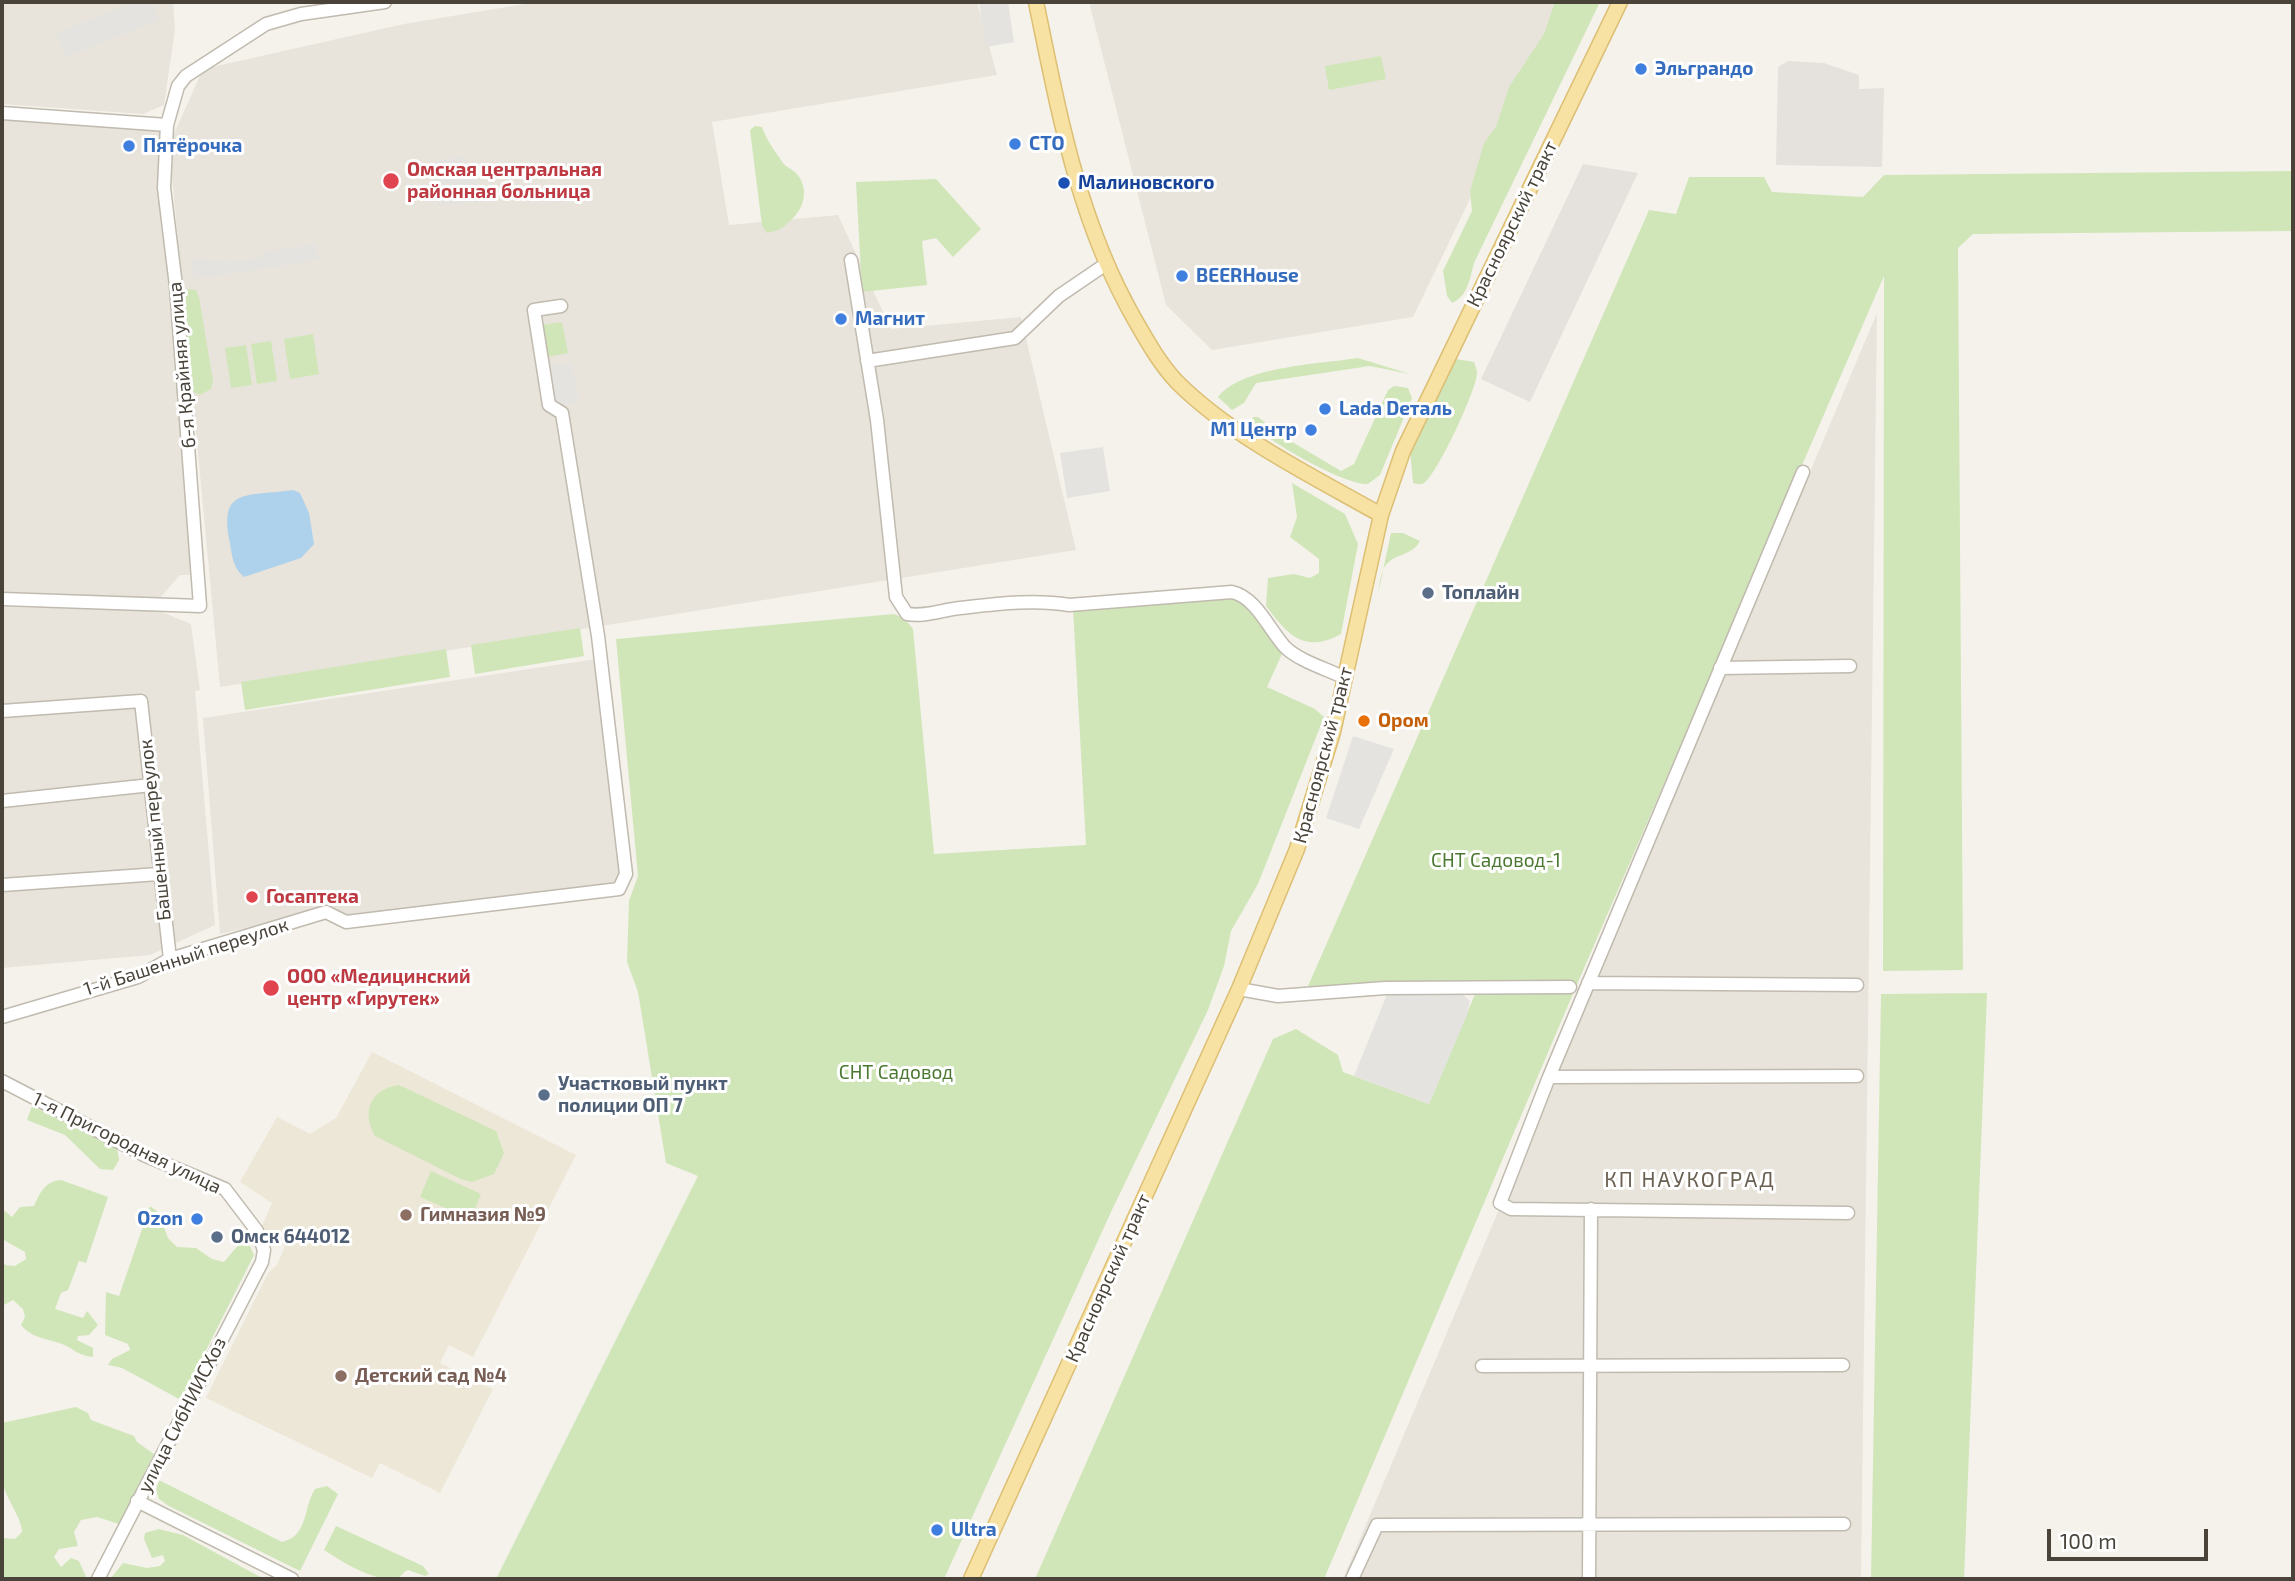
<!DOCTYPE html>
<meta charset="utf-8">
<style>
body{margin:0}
#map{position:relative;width:2295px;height:1581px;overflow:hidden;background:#f5f2ec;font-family:"Exo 2",sans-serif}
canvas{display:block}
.frame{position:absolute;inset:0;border:4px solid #49433a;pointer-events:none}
.scale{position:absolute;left:2047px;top:1529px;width:161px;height:32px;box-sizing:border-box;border:4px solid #49433a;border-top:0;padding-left:9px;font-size:21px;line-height:24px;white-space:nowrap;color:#49433a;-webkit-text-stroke:5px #fff;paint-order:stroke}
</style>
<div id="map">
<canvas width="2295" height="1581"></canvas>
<div class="frame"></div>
<div class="scale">100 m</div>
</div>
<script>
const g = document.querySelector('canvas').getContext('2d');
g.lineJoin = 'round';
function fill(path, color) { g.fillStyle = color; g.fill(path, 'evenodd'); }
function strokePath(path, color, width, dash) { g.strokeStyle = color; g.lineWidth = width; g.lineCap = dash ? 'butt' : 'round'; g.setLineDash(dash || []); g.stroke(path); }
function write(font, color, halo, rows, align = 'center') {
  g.font = font + ' "Exo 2",sans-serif'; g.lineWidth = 6; g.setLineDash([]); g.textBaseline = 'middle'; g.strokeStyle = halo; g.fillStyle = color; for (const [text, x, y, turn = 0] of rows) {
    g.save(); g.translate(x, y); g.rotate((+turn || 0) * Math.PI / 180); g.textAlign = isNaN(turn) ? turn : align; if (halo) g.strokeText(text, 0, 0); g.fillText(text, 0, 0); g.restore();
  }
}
fill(new Path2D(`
 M2,2H173L175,30L164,105L143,114L2,104Z
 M537,2H977L997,75L712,122L729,225L838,215L891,329L1021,317L1076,550L220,687L169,145L203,69L404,24Z
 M1089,2H1565L1413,317L1212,350L1166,305Z
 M2,116L75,121L161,132V187L193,575H180L160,598L2,595Z
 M1877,313L1861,1579H1343Z
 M2,607L157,610L191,624L200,690L195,691L215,925L150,955L2,968Z
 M596,659L623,871L616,884L353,918L340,916L329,909L220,934L203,718Z`), '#e8e4db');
fill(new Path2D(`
 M1788,61L1824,63L1859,75V89L1884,88L1882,167L1776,165L1778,67Z
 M1583,164L1638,173L1530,402L1481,379Z`), '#e5e2dd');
fill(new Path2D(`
 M372,1052L576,1155L473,1357L449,1345L440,1363L493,1389L440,1493L380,1463L372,1478L206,1398L268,1273L277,1265L285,1246L267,1238L262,1226L272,1203L240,1182L277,1117L310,1134L336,1118Z`), '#ede7d7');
fill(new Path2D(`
 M1555,2H1600L1474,263C1470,278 1468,296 1452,303L1447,296L1443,271L1472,211L1470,191L1484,143L1496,127L1509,87L1544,34Z
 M1381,56L1386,79L1329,90L1325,66Z
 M755,126L762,127C767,141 775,151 783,163C786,167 792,169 796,173C808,186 806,204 794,217C785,226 780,231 767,233L762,226L750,130Z
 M2293,171V231L1973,234L1958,248L1963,970L1883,971L1884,276L1575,989L1324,1579H1035L1273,1039L1296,1029L1338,1055L1343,1072L1429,1104L1478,987L1308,986L1649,210L1676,214L1689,177H1764L1772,192L1863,197L1884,175Z
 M936,179L981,229L953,257L936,238L922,241L927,285L862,292L856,182Z
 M188,289L196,290L199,297L213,381L211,389L200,395L193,392L189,384L182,298Z
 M562,322L568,353L547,357L542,325Z
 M313,334L319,374L290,379L284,339Z
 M271,341L277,381L257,384L251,344Z
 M246,345L252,385L231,388L225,348Z
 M1358,358L1410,374L1370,366L1256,383L1244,403L1232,410L1218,397C1242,366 1321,364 1358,358Z
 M1456,359L1474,362C1475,366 1477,369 1477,373C1477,389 1437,475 1424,483C1420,485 1417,484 1413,483L1410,449Z
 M1394,386L1408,388L1412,398L1380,475L1368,484C1346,486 1265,440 1251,423L1253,417H1258L1282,436L1341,471L1354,464L1388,390Z
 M1292,483L1345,514L1358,544L1341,634C1304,654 1288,635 1266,606L1268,578L1294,574L1310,578L1319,573V559L1290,537L1297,517Z
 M1391,533H1403L1420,541C1412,557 1390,553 1383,570C1380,577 1379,586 1378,594Z
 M1234,596C1253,612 1275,630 1282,654L1267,687L1315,709L1324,717L1258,884L1231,931L1224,966L1208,1010L1111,1212L944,1579H496L698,1176L666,1163L638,992L627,962L629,901L638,876L616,639L894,614L904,618L913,629L934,854L1086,845L1073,608Z
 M580,628L584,656L475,674L471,645Z
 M446,649L450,677L245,710L241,682Z
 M1987,993L1964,1579H1871L1881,994Z
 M399,1085L496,1131L504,1153L494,1174L472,1182L461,1179L375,1136C361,1111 371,1089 399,1085Z
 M32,1106L117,1148L119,1160L113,1170L100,1169L65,1135L27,1120Z
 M431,1171L481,1194L471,1219L420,1197Z
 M61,1180L108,1197L86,1263L79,1261L68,1290L61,1293L55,1309L83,1318L87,1311L98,1325L89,1335L78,1336L77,1340L93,1348V1357C78,1356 73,1348 62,1344C46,1338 33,1339 21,1325L25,1317L23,1309L13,1300L2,1306V1257L5,1265L15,1266L26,1259L25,1252L2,1239V1213L5,1211L12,1217L20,1207L34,1206C40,1193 45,1181 61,1180Z
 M150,1206L158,1212L168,1238L177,1247L196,1248L212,1259L224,1262L241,1242H248L254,1255L181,1400L122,1368L108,1365L112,1359L130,1350L128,1344L105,1335L106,1292L119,1296Z
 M76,1407L88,1413L91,1420L134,1436L137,1442L154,1454L119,1524L97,1517L81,1520L74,1532L78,1546L59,1549L54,1557L61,1567L71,1558L79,1561L87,1579H2V1538L15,1539L22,1532C22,1518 5,1497 2,1481C0,1462 2,1441 2,1423Z
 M159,1480L282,1542C309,1536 303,1507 315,1489L327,1486L338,1494L300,1571L167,1505L159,1499L156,1490Z
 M336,1526L423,1566L429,1574L425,1576L408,1570C403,1572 400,1578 395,1579C372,1581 341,1561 324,1550Z
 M159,1529L183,1535L264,1579H110L123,1563L147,1568L160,1566L165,1561L163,1555L152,1558L144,1539L145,1533Z`), '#d0e6b8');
fill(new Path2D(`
 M136,2H152L159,20L66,57L56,33Z
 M979,2H1008L1014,42L986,47Z
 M461,157L475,167L483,201L439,206L432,162Z
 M316,244L319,260L194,279L191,258L231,262L265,257L264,252Z
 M572,363L579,403L554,405L546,367Z
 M1103,447L1110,491L1067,498L1060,453Z
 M1353,736L1394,749L1359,829L1326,818Z
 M1388,992H1460L1470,1001L1467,1015L1429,1104L1354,1076Z`), '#e4e3e0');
fill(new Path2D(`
 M293,490L300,493L309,513L314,544L301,558L244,577C233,568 232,556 230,543C218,486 248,497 293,490Z`), '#aed1ec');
const minor = new Path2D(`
 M2,113L167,125L178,86L186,76L266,24L301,14L385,2
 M851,260L877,420L896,597L907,614C925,617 942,610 960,608C996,604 1034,599 1069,605L1232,592C1256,597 1270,631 1285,647C1299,661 1327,669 1345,678
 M867,361L1015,338L1059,296L1106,264
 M1803,472L1549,1077L1500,1203L1511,1209L1848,1213
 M2,599L200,606L176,286L164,188L167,125
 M1720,668L1850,666
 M2,711L141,701L170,959
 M2,801L151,785
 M2,885L159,874
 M1588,983L1857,985
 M1239,989L1278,996L1385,988L1570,987
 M2,1017L138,977L170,959L326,912L346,922L619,889L626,874L598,636L562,413L549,405L534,310L561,306
 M1549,1077L1857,1076
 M2,1081L144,1155L225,1189L257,1231L264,1250L262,1262L98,1579
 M1482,1366L1843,1365
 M137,1501L292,1579
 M1352,1579L1377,1525L1844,1524
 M1589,1579L1591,1209`);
const major = new Path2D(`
 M1036,2C1059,113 1078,221 1135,320C1147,341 1160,364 1177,382C1232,437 1314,477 1381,515
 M971,1579L1239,989L1297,849L1333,732L1381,515L1403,451L1620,2`);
strokePath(minor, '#c0baaf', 15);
strokePath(major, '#dcbf73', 17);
strokePath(minor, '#fff', 12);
strokePath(major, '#f7e1a3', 14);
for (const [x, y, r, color] of [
 [1641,69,7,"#3f7fe0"],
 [1015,144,7,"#3f7fe0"],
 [129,146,7,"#3f7fe0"],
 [391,181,9,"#e0444e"],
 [1064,183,7,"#1a4fb4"],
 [1182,276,7,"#3f7fe0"],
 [841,319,7,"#3f7fe0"],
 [1325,409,7,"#3f7fe0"],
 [1311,430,7,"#3f7fe0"],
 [1428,593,7,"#5c6f8a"],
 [1364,721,7,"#e8710a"],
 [252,897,7,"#e0444e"],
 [271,988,9,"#e0444e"],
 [544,1095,7,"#5c6f8a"],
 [406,1215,7,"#8d6e63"],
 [197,1219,7,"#3f7fe0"],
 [217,1237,7,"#5c6f8a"],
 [341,1376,7,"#8d6e63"],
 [937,1530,7,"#3f7fe0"]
]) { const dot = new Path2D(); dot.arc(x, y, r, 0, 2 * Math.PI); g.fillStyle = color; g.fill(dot); strokePath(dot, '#fff', 2.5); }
write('bold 19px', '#366cbe', '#fff', [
 ["Эльграндо",1655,69],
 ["СТО",1029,144],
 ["Пятёрочка",143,146],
 ["BEERHouse",1196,276],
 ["Магнит",855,319],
 ["Lada Dеталь",1339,409],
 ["М1 Центр",1297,430,"right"],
 ["Ozon",183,1219,"right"],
 ["Ultra",951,1530]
], 'left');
write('bold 19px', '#be3a42', '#fff', [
 ["Омская центральная",407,170],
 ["районная больница",407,192],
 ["Госаптека",266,897],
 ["ООО «Медицинский",287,977],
 ["центр «Гирутек»",287,999]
], 'left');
write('bold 19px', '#164399', '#fff', [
 ["Малиновского",1078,183]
], 'left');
write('19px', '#49433a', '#fff', [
 ["Красноярский тракт",1512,224,-64],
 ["6-я Крайняя улица",182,365,-95],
 ["Красноярский тракт",1323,755,-75],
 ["Башенный переулок",155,830,-96],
 ["1-й Башенный переулок",186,957,-18],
 ["1-я Пригородная улица",127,1143,26],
 ["Красноярский тракт",1108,1278,-66],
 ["улица СибНИИСХоз",182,1415,-63]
]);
write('bold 19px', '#4e5e75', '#fff', [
 ["Топлайн",1442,593],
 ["Участковый пункт",558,1084],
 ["полиции ОП 7",558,1106],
 ["Омск 644012",231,1237]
], 'left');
write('bold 19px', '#c56008', '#fff', [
 ["Ором",1378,721]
], 'left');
write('19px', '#4a7830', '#fff', [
 ["СНТ Садовод-1",1496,861],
 ["СНТ Садовод",896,1073]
]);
write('bold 19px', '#785e54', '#fff', [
 ["Гимназия №9",420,1215],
 ["Детский сад №4",355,1376]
], 'left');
g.letterSpacing = '2px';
write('21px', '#6b6152', '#fff', [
 ["КП НАУКОГРАД",1690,1180]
]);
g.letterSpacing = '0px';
</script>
